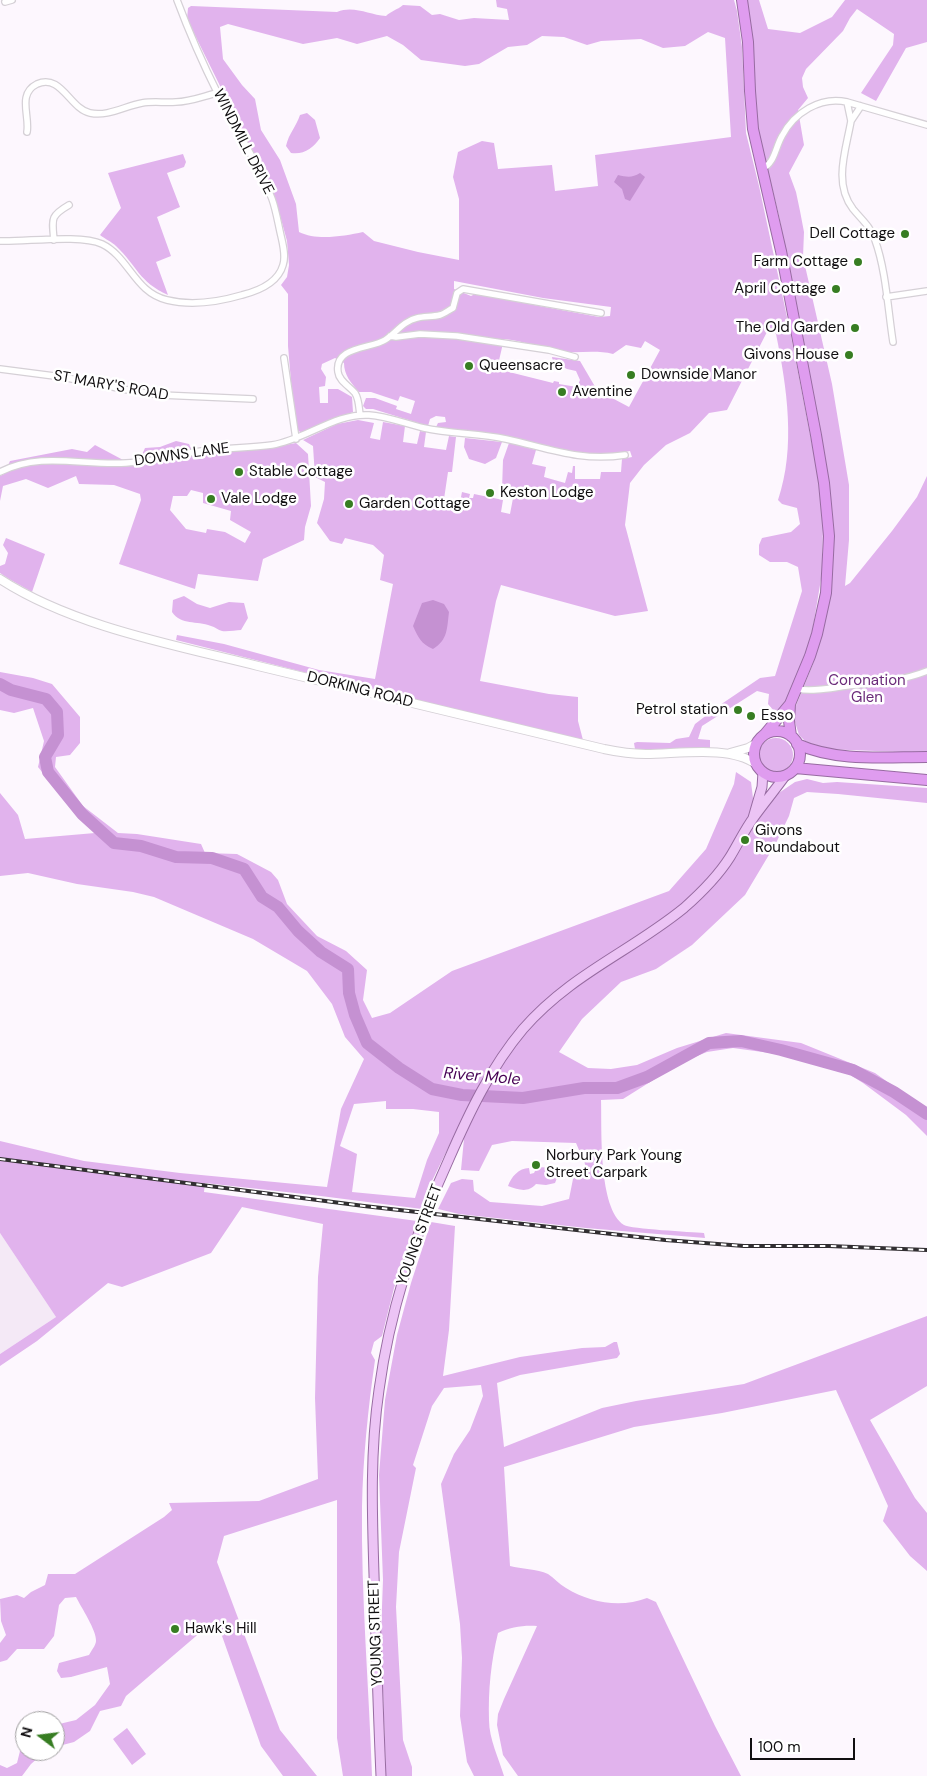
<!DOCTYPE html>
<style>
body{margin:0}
#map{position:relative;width:927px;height:1776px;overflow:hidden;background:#fdf7fe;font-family:"DM Sans",sans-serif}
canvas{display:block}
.north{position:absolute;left:15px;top:1711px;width:50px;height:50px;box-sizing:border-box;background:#fff;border:1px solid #a09fa0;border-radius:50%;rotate:285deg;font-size:14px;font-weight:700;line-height:20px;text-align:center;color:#110f11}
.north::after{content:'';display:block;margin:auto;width:18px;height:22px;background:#377d22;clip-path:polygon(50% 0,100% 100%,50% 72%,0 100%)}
.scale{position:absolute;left:750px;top:1738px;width:105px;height:22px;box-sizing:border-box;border:2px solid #110f11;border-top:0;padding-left:6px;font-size:15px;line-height:18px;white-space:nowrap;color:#110f11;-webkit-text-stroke:4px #fff;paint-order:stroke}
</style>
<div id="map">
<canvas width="927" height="1776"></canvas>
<div class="north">N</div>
<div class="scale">100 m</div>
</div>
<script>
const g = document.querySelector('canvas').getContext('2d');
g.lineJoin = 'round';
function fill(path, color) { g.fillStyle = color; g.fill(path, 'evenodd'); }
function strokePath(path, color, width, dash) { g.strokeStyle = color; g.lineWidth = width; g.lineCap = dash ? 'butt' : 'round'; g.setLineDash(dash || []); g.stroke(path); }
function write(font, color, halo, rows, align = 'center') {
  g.font = font + ' "DM Sans",sans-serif'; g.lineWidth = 5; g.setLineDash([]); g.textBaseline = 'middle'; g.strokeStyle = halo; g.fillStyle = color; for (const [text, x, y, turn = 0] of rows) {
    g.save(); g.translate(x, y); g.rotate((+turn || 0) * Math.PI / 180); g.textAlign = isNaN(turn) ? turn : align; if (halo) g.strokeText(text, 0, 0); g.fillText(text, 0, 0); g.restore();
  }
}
fill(new Path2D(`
 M0,1233L56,1317L0,1354Z`), '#f4e9f6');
fill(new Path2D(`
 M496,0H734L737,11L742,47L746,133L759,186L790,331L819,481L823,528L822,573L813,627L803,666L792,693L780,709L774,711L768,704L769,694L757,691L702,726L698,739L710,740V750L635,749L634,743L637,742L670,743L676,739L689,737L695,724L720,705L760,678L775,676L802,591L798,567L787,562H770L759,555V545L762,538L791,532L800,524L797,508L782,504L778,500C796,447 787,388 776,334L769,328L727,410L709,413L690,433L666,445L644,465L630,483L625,525L648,611L615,616L501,585L496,601L480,681L549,694L578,697V721L583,740L553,735L176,640L177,635L224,644L319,670L375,679L393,584L380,580L384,555L373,545L345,538L342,544L330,541L317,523L324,499L325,482L315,477L313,446L303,440L337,424L358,420L374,423L370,438L380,440L383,422L405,426L403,442L417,444L420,431L426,432L424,447L446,450L449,436L456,437L452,472H448L444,499L453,501L451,511L458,512L462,492L470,494L469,498H473L474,494L503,500L501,512L510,514L514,493L502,490L503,460L509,443L536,450L532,464L546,467L544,477L565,483L568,472L572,473L573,466H575V479H600L601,472H621L622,459L632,457L630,451C577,462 518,443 466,432L462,430L436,427L438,423L446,422L445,417L436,416L430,419L428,426L373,409H366L363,406L366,398H375L397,406L396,409L411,414L415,401L400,396L398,401L371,392H359C351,383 344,375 344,363L335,358L322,364L321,369L326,377L325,386L319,387L320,403H328V389H338L352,397L353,412L302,433L295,429L288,346V294L281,285L287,277L289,265L287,241L279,212L265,177L187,19L188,8L191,6L337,12C354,5 369,15 386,16C391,11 397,10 403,5L420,6L432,15L440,14L459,20L474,18L509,20L507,9L497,7ZM228,24L303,44L337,38L357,44L387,36L403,45L421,60L465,66L479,64L508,47L527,45L542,36L564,37L587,45L601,41L641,39L663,48L685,46L708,32L725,38L731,137L595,155L598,186L555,191L552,165L498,169L494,143L482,141L458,152L453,177L459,199V260L418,252L374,241L363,232C344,236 317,241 299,232L296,204L280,160L261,130L255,99L242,85L223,59L220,27ZM454,281L543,298L611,307L610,316L599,317L475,294L471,296L454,289ZM504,339C525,341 545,350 566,352C581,353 597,350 613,354L626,345L641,348L645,341L660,350L629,407L597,390L580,361L552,357L553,362L567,369L576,371L580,380L577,387L559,384V382L554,381L553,383L497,369Z
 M747,0H759L768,29L800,33L832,17L845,0H927V42L906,48L876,101L861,93L893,45L894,34L857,9L850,18L843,31L806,69L802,78L803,87L808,98L798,110L804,145L789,173L796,192L800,211L804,232L803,257L832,384L849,485V540L845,586L850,583L892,531L917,497L927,476V753L823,749L805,741L799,735L795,722V708L813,664L828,595L823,449L779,216L755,118L752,34Z
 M307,113L315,120L320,138C313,148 304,155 291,153L286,146C289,133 296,127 300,115Z
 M183,154L186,162L184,167L167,173L180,207L157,217L171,256L156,262L168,295C139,282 137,266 116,246C112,242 105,239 100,235L121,208L108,173Z
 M465,438L502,442L496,458L485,464L469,459L464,447Z
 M176,441L189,444L194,455L222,450L268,448L296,443L308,454L311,506L305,527L304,540L263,559L258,581L198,574L195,589L119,564L141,500L140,494L114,485L79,484L76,476L48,488L26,479L3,486L0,501V476L4,474L10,461L72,449L87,452L95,445L125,461L140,459L145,448L160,447ZM191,490L203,493V503L231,511L230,520L251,532L245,543L225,532L207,529L206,533L186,529L170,510L173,496H187Z
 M6,538L45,554L32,592L9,579L0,573V566L5,564L8,553L3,545Z
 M184,596L197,604L210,608L229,602L244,603L248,618L241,630C236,630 227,632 222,631C218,630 215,627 211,626C196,620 182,626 172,612L173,600Z
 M0,672L33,678L52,684L80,717V743L70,755L56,757L55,767L83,806L118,833L137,834L201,844L205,853L237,854L271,872L278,880L287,904L317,936L346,951L367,970L363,1000L372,1018L390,1013L452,971L669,891L706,849L734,784L736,772L751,782L753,798L770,799L795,782L807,779L823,783L837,782L927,788V803L838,794L807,792L794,798L789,816L776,843L745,895L692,945L656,969L621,982L582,1019L559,1052L588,1068L611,1069L637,1065L677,1048L726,1033L801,1043L875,1073L927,1110V1136L906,1115L863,1083L844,1071L792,1056L733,1048L707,1052L682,1062L623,1099L601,1100C602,1129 598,1208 624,1225C631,1229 691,1232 704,1233L705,1238L586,1228L459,1214L438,1209L451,1183L462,1179L473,1180L474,1191L490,1202L542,1206L569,1199L574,1174L588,1171L576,1143L512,1141L492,1145L479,1171L461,1170L464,1139L451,1142L431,1183L422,1209L313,1195L205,1183L204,1192L417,1221L394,1288L382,1336L374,1342L371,1353L375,1360C368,1409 363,1458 362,1507C361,1597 369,1687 372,1776H343L337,1738V1500L224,1536L217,1562L280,1730L317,1776H283L261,1746L216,1619L126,1696L121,1706L100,1711L90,1731L74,1742L55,1747V1725L76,1720L95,1705L110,1684L107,1667L71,1677L61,1678L57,1671L59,1663L89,1655C91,1651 96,1645 96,1641C97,1631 81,1607 76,1597L65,1598L59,1605L54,1636L44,1649H17L7,1660L0,1662V1643L6,1635L1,1621L0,1599L17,1595L24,1598L31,1592L45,1585L48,1574H75L164,1517L172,1510L169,1503L259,1501L318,1479L315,1398L318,1277L323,1224L242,1207L211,1253L122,1287L108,1283L37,1341L0,1366V1354L56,1317L0,1233V1141L84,1161L180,1173L327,1187L341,1109L364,1059L345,1037L332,1004L307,971L253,939L154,897L133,892L77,884L28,873L0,876V793L18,815L25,839L95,833L77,815L38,767L44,741L33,708L14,713L0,710ZM386,1101V1109H413L439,1112V1133L427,1160L415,1198L352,1192L357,1154L340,1146L354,1104Z
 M759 755a17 17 0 1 1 34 0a17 17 0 1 1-34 0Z
 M537,1167L556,1168L559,1173L555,1183L546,1185L536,1184C528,1193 519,1190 508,1186C511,1177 519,1168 529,1168L530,1174L534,1173Z
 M431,1222L455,1226L449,1330L443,1376L520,1357L582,1348L605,1347L614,1342H617L620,1354L617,1358L520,1375L497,1383L504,1447L602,1408L636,1401L744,1384L927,1316V1386L870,1420L915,1498L927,1513V1571L910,1556L883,1521L888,1506L836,1390L722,1413L634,1427L504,1467L510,1566C521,1569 537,1569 548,1574C554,1578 559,1584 566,1588C590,1603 621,1608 647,1598L656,1602L715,1726L741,1776H518L503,1755L497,1725L498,1714L504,1699L537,1626C524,1625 510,1627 498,1633C491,1662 488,1690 489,1720C489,1739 499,1759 504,1776H474L467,1762L460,1716L462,1658L460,1624L441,1484L454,1454L470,1430L483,1396L481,1385L444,1388L432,1406L413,1465L416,1468L399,1552L396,1607L403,1740L412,1767V1776H386L381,1633L383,1580L379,1475L385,1400L397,1335L411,1283Z
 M127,1728L146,1754L132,1765L113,1739Z
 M25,1746V1751H46L31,1764L22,1776H0V1765L7,1768L17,1763L20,1751Z`), '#e1b3ed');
fill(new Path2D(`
 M640,173L645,177L630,201L625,199L622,189L614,182L618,175C627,177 632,178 640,173Z
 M433,600L444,604L449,612C447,628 448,640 433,649C421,644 418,637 413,626L422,603Z`), '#c591d2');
strokePath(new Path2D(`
 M0,684L11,690L46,699L57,712L58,735L45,757L48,772L82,814L114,843L141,846L176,857L212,858L244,869L262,897L278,907L298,931L321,952L348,969L349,993L355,1015L367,1043L399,1068L432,1089L462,1095L523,1098L584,1088H617L647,1077L709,1043L741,1041L781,1050L853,1070L894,1092L927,1114`), '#c591d2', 12);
const street = new Path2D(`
 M5,2L12,0
 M847,102L851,121L861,106
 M851,121C846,150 833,183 853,209C862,220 871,227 875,240C886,270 888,310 893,342
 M27,132C30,116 17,94 37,84C61,73 70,109 90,113C108,117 125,106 142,103C153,101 165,103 176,102C190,102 204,96 217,93
 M762,169C775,163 775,148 782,136C794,113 820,96 847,102L927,125
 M54,240C52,219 50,216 69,205
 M0,241C26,242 80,234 102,244C129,257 135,293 167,300C191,306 218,302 242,295C258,291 278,283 283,265C286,256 283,245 281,236C278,223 276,210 272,199C258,162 235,129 218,94C203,64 189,32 177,0
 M886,297L927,291
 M390,336L396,337L420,334L457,336L549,350L575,357
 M284,358L296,439
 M0,369L62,377L133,391L161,395L253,399
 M360,415C359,408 359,399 355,393C349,386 339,381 338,372C334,346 371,349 385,340C396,333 403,321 417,318C424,316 432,317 440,315C444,314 449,310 453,308L457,293L463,289L601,313
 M0,472C42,451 82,466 126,463C151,462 176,455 201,451C224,448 249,448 272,445C305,440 335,413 369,415C387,416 406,424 424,428C451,434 479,433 506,439C548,448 580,462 625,455
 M797,689C814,692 831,688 847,686C874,683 902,681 927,671`);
const secondary = new Path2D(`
 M0,579C72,626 174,645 258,666C373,694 489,721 604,749C618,752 632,754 646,754C678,754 730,745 756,764
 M730,753L748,748L757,743`);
const primary = new Path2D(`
 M753,818L762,787L763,772
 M381,1776C378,1709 376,1641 374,1574C372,1512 370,1451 379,1390C390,1309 415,1233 449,1159C469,1113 491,1067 523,1029C571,974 630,952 684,908C701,893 718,876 730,857C738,844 745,829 754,817C764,803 775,790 785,776`);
const highway = new Path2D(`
 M742,0L748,42L750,91L753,129L781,251L816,435L824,483L829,536L826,593L817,634L810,656L790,704L765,734
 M790,704L789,721L791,736
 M754 754a23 23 0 1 1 46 0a23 23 0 1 1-46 0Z
 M797,744C837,762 884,757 927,757
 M795,768L927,780`);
strokePath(street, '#d5d0d6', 8);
strokePath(secondary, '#d5d0d6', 10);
strokePath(primary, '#976ba1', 11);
strokePath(highway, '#976ba1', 12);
strokePath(street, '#fff', 5.5);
strokePath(secondary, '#fff', 8);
strokePath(primary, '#ecc4f5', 9);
strokePath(highway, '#df9cef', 10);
const rail = new Path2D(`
 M0,1159L364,1206L665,1240L744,1246H829L927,1250`);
strokePath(rail, '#312e31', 4);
strokePath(rail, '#fff', 2, [5.5]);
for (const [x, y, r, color] of [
 [905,234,5,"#377d22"],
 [858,262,5,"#377d22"],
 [836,289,5,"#377d22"],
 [855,328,5,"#377d22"],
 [849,355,5,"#377d22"],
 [469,366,5,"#377d22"],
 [631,375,5,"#377d22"],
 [562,392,5,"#377d22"],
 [239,472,5,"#377d22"],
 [490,493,5,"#377d22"],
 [211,499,5,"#377d22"],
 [349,504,5,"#377d22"],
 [738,710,5,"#377d22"],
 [751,716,5,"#377d22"],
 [745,840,5,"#377d22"],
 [536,1165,5,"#377d22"],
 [175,1629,5,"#377d22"]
]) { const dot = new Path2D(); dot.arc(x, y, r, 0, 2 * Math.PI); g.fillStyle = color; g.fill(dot); strokePath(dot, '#fff', 2); }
write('15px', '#110f11', '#fff', [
 ["WINDMILL DRIVE",243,142,63],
 ["ST MARY'S ROAD",111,386,10],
 ["DOWNS LANE",182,455,-8],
 ["DORKING ROAD",360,690,14],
 ["YOUNG STREET",420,1235,-70],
 ["YOUNG STREET",376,1633,-92]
]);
write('15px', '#110f11', '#fff', [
 ["Dell Cottage",895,234,"right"],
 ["Farm Cottage",848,262,"right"],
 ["April Cottage",826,289,"right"],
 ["The Old Garden",845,328,"right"],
 ["Givons House",839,355,"right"],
 ["Queensacre",479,366],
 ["Downside Manor",641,375],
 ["Aventine",572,392],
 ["Stable Cottage",249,472],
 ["Keston Lodge",500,493],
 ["Vale Lodge",221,499],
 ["Garden Cottage",359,504],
 ["Petrol station",728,710,"right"],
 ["Esso",761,716],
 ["Givons",755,831],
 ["Roundabout",755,848],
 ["Norbury Park Young",546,1156],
 ["Street Carpark",546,1173],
 ["Hawk's Hill",185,1629]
], 'left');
write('15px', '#6b2b7a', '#fff', [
 ["Coronation",867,681],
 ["Glen",867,698]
]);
write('italic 16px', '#460054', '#fff', [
 ["River Mole",482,1077,5]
]);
</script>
